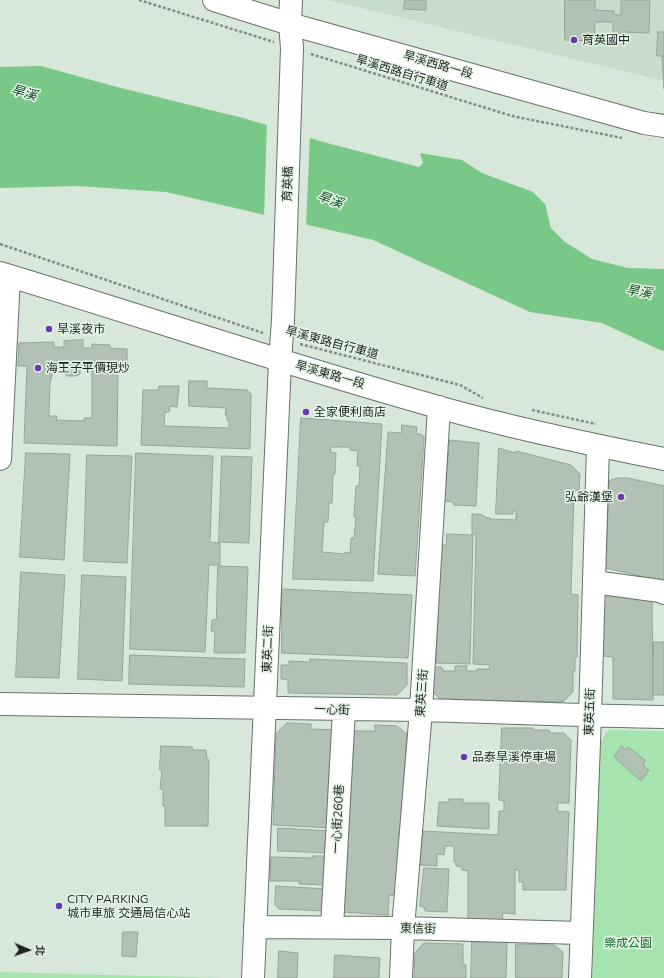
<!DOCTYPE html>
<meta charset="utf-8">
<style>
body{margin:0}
#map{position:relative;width:664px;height:978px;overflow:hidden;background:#d7e7d9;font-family:Mulish,"Noto Sans TC",sans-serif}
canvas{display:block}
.north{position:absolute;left:8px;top:930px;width:40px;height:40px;-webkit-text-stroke:3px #e4f4e6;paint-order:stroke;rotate:92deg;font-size:11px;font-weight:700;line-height:16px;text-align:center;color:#1d231e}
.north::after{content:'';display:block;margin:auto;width:14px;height:18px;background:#1d231e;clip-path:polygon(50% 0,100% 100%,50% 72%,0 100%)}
</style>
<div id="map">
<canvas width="664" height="978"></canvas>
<div class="north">北</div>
</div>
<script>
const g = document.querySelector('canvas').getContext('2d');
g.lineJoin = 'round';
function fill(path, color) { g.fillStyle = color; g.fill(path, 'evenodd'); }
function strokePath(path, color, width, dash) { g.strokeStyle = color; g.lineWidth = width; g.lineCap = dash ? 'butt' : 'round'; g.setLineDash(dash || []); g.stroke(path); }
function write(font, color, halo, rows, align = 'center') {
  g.font = font + ' Mulish,"Noto Sans TC",sans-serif'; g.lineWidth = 3; g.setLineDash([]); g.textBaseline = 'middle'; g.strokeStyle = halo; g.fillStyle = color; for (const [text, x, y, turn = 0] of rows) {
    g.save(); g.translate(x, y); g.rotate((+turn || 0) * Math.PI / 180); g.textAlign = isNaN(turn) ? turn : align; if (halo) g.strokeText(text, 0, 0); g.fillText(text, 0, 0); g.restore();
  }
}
fill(new Path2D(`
 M328,0H664V81L656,79Z`), '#c7ddc9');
fill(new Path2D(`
 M609,730L664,731V978H592L600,742Z
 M0,972L223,978H0Z`), '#a5e4ae');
fill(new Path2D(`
 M41,66L117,87L243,118L327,143L419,167L423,163L420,153L462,160L482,173L533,192L545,204L551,228L565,242L592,259L628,268L664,269V351L658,349L602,323L530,312L373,240L166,192L78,186L0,188V67Z`), '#7ac887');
fill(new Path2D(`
 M267,123L310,136L306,227L264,217Z`), '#d7e7d9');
const building = new Path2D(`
 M405,0H426V10L404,9Z
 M565,0H595V10L614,11V15H621V0H650L649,33L623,32L622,41L613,39V22H595L594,41L565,40Z
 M658,32H664V89L662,56H657Z
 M83,340V348H92V344L110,345V348L127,349V372H118L117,446L24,443L27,366H18L19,343L54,342V347H64V341ZM54,369H64V373L67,376H76L80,374V369H92V418H84V421L56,420L57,416H49L50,383Z
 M189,381H207V388L247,390L251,394L250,449L141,445L143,390H158L159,386H179L177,407L170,406L169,412H165L164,426L229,428V421H227V415H225L226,408L189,406Z
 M301,418L382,424L373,581L293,579ZM331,447H350V450L358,451L357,466H360L359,486H356L354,517H356L354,538H351L350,553L345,552V554L322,552L324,522H328L329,503H332L333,474H335L336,453L331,452Z
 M402,425L417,427L416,434H421L424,437L415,576L378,574L388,432L401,433Z
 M450,440L479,443L476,506L454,505L453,502L445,501Z
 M499,448L515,453L516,451L571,465L580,474L579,491H574L571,594L578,595L577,657L575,658V671H573V692L563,702L440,699L432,691L433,667H441L443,669V671H455V666H467L466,671H477V669H489L490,665L473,664L476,534H472V514H479L491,519L516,520V511H513V514H496Z
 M26,453L70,454L64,560L20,557Z
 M136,453L213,456L210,542L220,543V565H209L205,652L130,649Z
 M87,455L132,456L127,563L84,561Z
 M222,456L252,457L249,543L219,542Z
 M618,478H628L664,486V580L658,578L657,580L606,568L609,481Z
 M447,534L473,535L470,664L436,663L441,545H446Z
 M218,566L248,567L245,653H214L215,631H211L212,620L216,619Z
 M21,572L65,575L59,678L16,677Z
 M82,575L126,577L122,681L78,679Z
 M282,589L412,595L408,658L282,653Z
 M605,591L652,593L653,700L613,699V657L603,656Z
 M654,642H664V695H653Z
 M130,655L245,659L244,687L129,684Z
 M310,659L407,663V685L397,695L288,693V680L281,679V665H289V661L310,662Z
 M287,723L311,724V729L337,730L331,828L273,825L276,734Z
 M375,725L397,726L407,734L396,896L389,895L388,915L341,912L349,731H375Z
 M502,728H533V730H549L550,733H564L571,740L569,803H558L557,811L569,812L566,890H523V882H519V870H515V914L503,913L502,920H468V871L462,870L461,867L456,866V863L454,862V846H445L444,855L437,854V866L420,865L423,831L498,835L499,811H504V801L499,800Z
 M161,746L192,747L193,750H206L207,759L209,760L208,826H165V806H163V789H160L162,771L160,770Z
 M622,746L626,750L628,747L645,760L643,765L649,770L641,781L614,757Z
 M449,799H463V803H489V829L437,826L439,802H449Z
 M278,828L331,831L329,853L278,851Z
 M312,856H325L327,885L299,884V881H270L271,857L313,858Z
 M424,868L449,869L447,912L425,911L424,907L420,906Z
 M276,886L327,889L326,911L279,909L275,905Z
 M123,932H138L136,957L122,956Z
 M472,942H507L506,978H471Z
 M424,943L463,944V964L466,965V978H414L415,953Z
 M516,944L554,945L563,952L562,978H516Z
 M279,951L298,953L297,978H278Z
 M335,955L380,958L379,978H334Z`);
fill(building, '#b1c1b3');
strokePath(building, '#96a597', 1);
const minor = new Path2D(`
 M214,0L290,24L644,123L664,126
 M0,273C146,317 291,366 438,407C512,428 588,444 664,459
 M0,459L9,276
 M594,582L660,591L664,593
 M0,704C140,706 280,708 420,710C502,712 583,716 664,717
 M255,927L403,928L581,933
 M332,927L344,710
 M253,978L280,361L283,320L292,48L290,24L291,0
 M401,978L403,928L421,710L439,407
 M580,978L590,716L598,446`);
strokePath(minor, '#667467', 24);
strokePath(new Path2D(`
 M139,0L274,42
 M311,54L512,116L622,138
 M0,244L263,333
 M300,344L460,385L483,398
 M532,410L596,424`), '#828d83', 2.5, [3, 2]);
strokePath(minor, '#fff', 22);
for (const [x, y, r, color] of [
 [574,40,4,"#6a38b0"],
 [49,329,4,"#6a38b0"],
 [38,368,4,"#6a38b0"],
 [306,412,4,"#6a38b0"],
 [621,497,4,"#6a38b0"],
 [464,757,4,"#6a38b0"],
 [59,906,4,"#6a38b0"]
]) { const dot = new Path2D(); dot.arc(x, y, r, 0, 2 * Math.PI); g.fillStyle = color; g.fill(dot); strokePath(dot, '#e4f4e6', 1.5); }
write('12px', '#1d231e', '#e4f4e6', [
 ["育英國中",582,40],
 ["旱溪夜市",57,329],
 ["海王子平價現炒",46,368],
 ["全家便利商店",314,412],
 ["弘爺漢堡",613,497,"right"],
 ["品泰旱溪停車場",472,757],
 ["CITY PARKING",67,899],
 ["城市車旅 交通局信心站",67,913]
], 'left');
write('12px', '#1d231e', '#e4f4e6', [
 ["旱溪西路一段",438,65,16],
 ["旱溪西路自行車道",402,73,17],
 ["育英橋",288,184,-88],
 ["旱溪東路自行車道",332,343,15],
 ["旱溪東路一段",330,375,16],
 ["東英二街",268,649,-88],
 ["東英三街",422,693,-86],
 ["一心街",332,710,2],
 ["東英五街",590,712,-88],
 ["一心街260巷",338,819,-87],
 ["東信街",418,929,1]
]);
write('12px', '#16692e', '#e4f4e6', [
 ["樂成公園",628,943]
]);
write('italic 13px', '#08431a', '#e4f4e6', [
 ["旱溪",24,93,16],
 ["旱溪",330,200,20],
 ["旱溪",639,292,10]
]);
</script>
